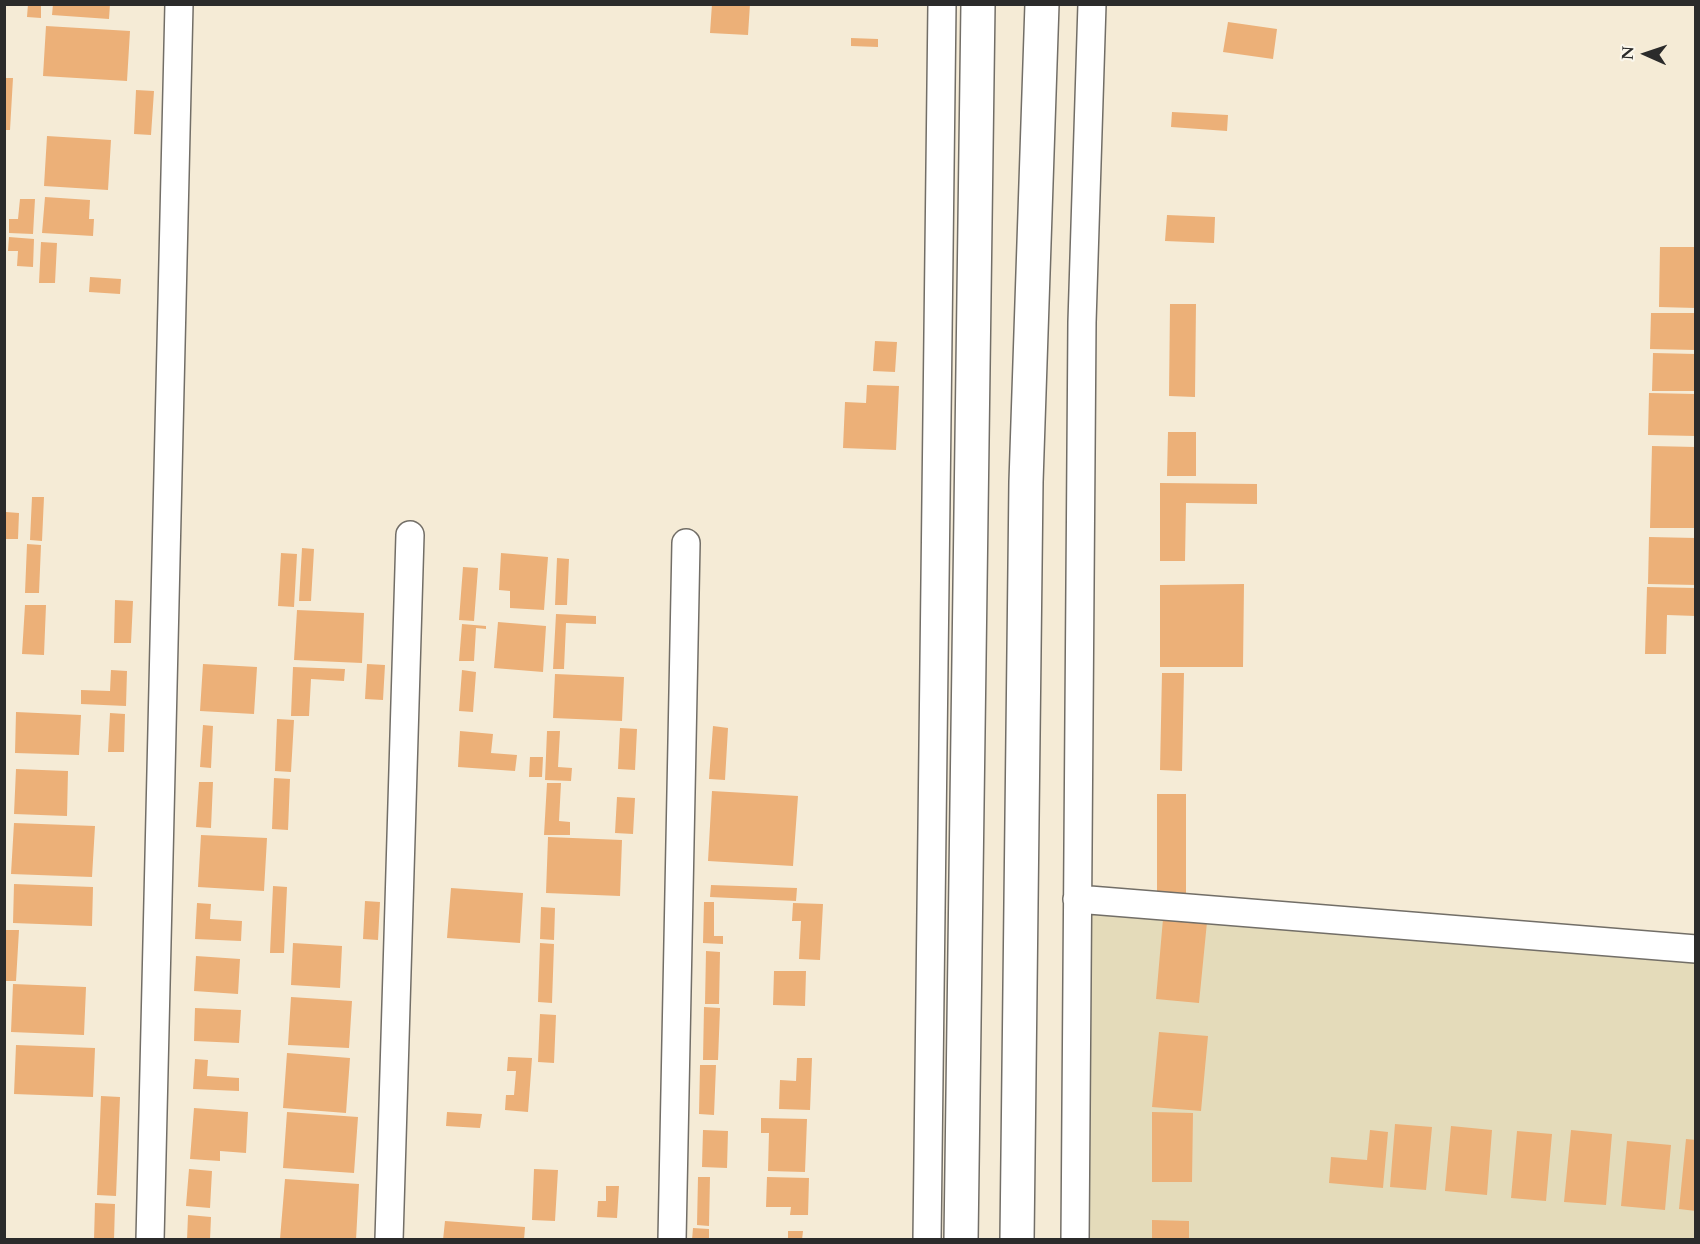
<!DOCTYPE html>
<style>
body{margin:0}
#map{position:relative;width:1700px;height:1244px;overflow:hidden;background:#f5ebd6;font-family:Cardo,serif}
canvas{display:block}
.frame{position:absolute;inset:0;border:6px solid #2b2b2b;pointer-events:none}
.north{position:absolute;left:1616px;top:24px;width:60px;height:60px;-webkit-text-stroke:4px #fbf7ec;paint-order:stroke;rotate:273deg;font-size:16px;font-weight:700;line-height:24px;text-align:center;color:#2b2b2b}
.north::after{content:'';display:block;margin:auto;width:21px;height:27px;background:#2b2b2b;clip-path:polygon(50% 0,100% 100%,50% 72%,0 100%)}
</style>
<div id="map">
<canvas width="1700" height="1244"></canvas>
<div class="frame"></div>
<div class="north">N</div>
</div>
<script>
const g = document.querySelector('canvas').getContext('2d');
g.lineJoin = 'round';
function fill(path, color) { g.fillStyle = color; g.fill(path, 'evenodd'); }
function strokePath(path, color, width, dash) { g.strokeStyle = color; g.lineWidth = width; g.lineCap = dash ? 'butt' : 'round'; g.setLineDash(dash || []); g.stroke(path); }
fill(new Path2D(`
 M1077,899L1695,949V1239L1075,1240Z`), '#e4dbba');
fill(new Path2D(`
 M28,4H41V18L27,17Z
 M53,4H110L109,19L52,15Z
 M712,4H750L748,35L710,33Z
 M1228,22L1277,29L1273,59L1223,52Z
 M46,26L130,31L127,81L43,76Z
 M851,38L878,39V47L851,46Z
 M4,78H13L10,130H4Z
 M136,90L154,91L151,135L134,134Z
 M1172,112L1228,115L1227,131L1171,127Z
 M47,136L111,140L108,190L44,186Z
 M45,197L90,200L89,219H94L93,236L42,233Z
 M20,199H35L33,234L9,233V219H18Z
 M1167,215L1215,217L1214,243L1165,241Z
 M9,237L34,239L33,267L17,266L18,251H8Z
 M41,242L57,243L55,283H39Z
 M1660,247H1696V308L1659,307Z
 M90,277L121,279L120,294L89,292Z
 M1170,304H1196L1195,397L1169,396Z
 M1651,313H1696V350L1650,349Z
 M875,341L897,342L895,372L873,371Z
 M1653,353L1696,354V391H1652Z
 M867,385L899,386L896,450L843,448L845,402L866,403Z
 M1649,393L1696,394V436L1648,435Z
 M1168,432H1196V476H1167Z
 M1652,446L1696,447V528H1650Z
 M1160,483L1257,484V504L1186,503L1185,561H1160Z
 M32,497H44L42,541L30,540Z
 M6,512L19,513L18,539H4Z
 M1649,537L1696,538V585L1648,584Z
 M27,544L41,545L39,593H25Z
 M302,548L314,549L311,601H299Z
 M281,553L297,554L294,607L278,606Z
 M501,553L548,557L544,610L510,608V591L499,590Z
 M557,558L569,559L567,605H555Z
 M463,567L478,568L474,621L459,620Z
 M1244,584L1243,667H1160V585Z
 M1647,587L1696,588V616L1667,615L1666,654H1645Z
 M115,600L133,601L131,643H114Z
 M25,605H46L44,655L22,654Z
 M297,610L364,613L362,663L294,660Z
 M556,614L596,616V624L566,623L564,669H553Z
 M498,622L546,626L543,672L494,668Z
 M462,624L486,626V629L476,628L474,661H459Z
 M203,664L257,667L254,714L200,711Z
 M367,664L385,665L383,700L365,699Z
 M293,667L345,669L344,681L311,679L309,716H291Z
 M111,670L127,671L126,706L81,704V690L110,691Z
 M462,670L476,672L473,712L459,711Z
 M1162,673H1184L1182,771L1160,770Z
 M555,674L624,677L622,721L553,718Z
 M16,712L81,715L79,755L15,753Z
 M110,713L125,714L124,752H108Z
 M277,719L294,720L291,772L275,771Z
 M203,725L213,726L211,768L200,767Z
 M713,726L728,728L725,780L709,779Z
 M620,728L637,729L635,770L618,769Z
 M460,731L493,734L491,753L517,755L515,771L458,767Z
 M547,731H560L558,767L572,768L571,781L545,780Z
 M530,757H543L542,777H529Z
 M16,769L68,771L67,816L14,814Z
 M274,778L290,779L288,830L272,829Z
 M199,782H213L211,828L196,827Z
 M547,783H561L559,821L570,822V835H544Z
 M712,791L798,796L793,866L708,861Z
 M1157,794H1186V895L1157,896Z
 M617,797L635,798L633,834L615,833Z
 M14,823L95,826L92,877L11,874Z
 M201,835L267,838L264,891L198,887Z
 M548,837L622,840L620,896L546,893Z
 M14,884L93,887L92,926L13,923Z
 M711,885L797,888L796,901L710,897Z
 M273,886L287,887L284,953H270Z
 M451,888L523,893L520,943L447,938Z
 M365,901L380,902L378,940L363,939Z
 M704,902H714V936H723V944L703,943Z
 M197,903L211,904L210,919L242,921L241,941L195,939Z
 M793,903L823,904L820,960L799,959L801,921H792Z
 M541,907L555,908L554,940L540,939Z
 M1163,919L1207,922L1199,1003L1156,999Z
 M4,930H19L16,981H4Z
 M293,943L342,946L340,988L291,985Z
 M540,943L554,944L552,1003L538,1002Z
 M706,951L720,952L719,1004H705Z
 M196,956L240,959L238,994L194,991Z
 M774,971H806L805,1006L773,1005Z
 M13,984L86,987L84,1035L11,1032Z
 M291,997L352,1001L349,1048L288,1045Z
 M704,1007L720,1008L718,1060H703Z
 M195,1008L241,1010L239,1043L194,1041Z
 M540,1014L556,1015L554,1063L538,1062Z
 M1159,1032L1208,1036L1201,1111L1152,1107Z
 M16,1045L95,1048L93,1097L14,1094Z
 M287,1053L350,1058L346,1113L283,1108Z
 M508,1057L532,1058L528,1112L505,1110L506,1095H514L516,1071H507Z
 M797,1058H812L810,1110L779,1109L780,1080L796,1081Z
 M195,1059L208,1060L207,1076L239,1078V1091L193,1089Z
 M700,1065H716L714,1115L699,1114Z
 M101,1096L120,1097L116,1196L97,1195Z
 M194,1108L248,1112L246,1153L220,1151V1161L190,1159Z
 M287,1112L358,1117L354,1173L283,1168Z
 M447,1112L482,1114L480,1128L446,1126Z
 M1152,1112L1193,1113L1192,1182H1152Z
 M761,1118L807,1119L805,1172L768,1171L769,1133H761Z
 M1395,1124L1432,1127L1426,1190L1390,1187Z
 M1451,1126L1492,1130L1487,1195L1445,1191Z
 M703,1130L728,1131L727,1168L702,1167Z
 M1370,1130L1388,1132L1383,1188L1329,1183L1331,1157L1367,1160Z
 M1571,1130L1612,1134L1606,1205L1564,1202Z
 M1517,1131L1552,1134L1546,1201L1511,1198Z
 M1686,1139L1696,1140V1211L1679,1209Z
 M1627,1141L1671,1145L1665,1210L1621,1206Z
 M189,1169L212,1171L210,1208L186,1206Z
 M534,1169L558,1170L555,1221L532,1220Z
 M698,1177H710L709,1226L697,1225Z
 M767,1177L809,1178L808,1215H790L791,1207H766Z
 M285,1179L359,1184L356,1240L280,1239Z
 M606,1186H619L617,1218L597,1217L598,1201H606Z
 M95,1203L115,1204L114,1240H94Z
 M188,1215L211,1217L210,1240H187Z
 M1152,1220L1189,1221V1240H1152Z
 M445,1221L525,1227L524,1240H443Z
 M693,1228L709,1229V1240H692Z
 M788,1231H803L802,1240H788Z`), '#ecb078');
const street = new Path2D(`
 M1077,899L1696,949
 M150,1240L179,4
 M389,1240L410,535
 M672,1240L686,543
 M927,1240L942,4
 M1075,1240L1082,322L1092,4`);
const secondary = new Path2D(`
 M961,1240L978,4
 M1017,1240L1026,482L1042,4`);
strokePath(street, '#726e67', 30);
strokePath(secondary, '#726e67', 36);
strokePath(street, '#fff', 27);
strokePath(secondary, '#fff', 33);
</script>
